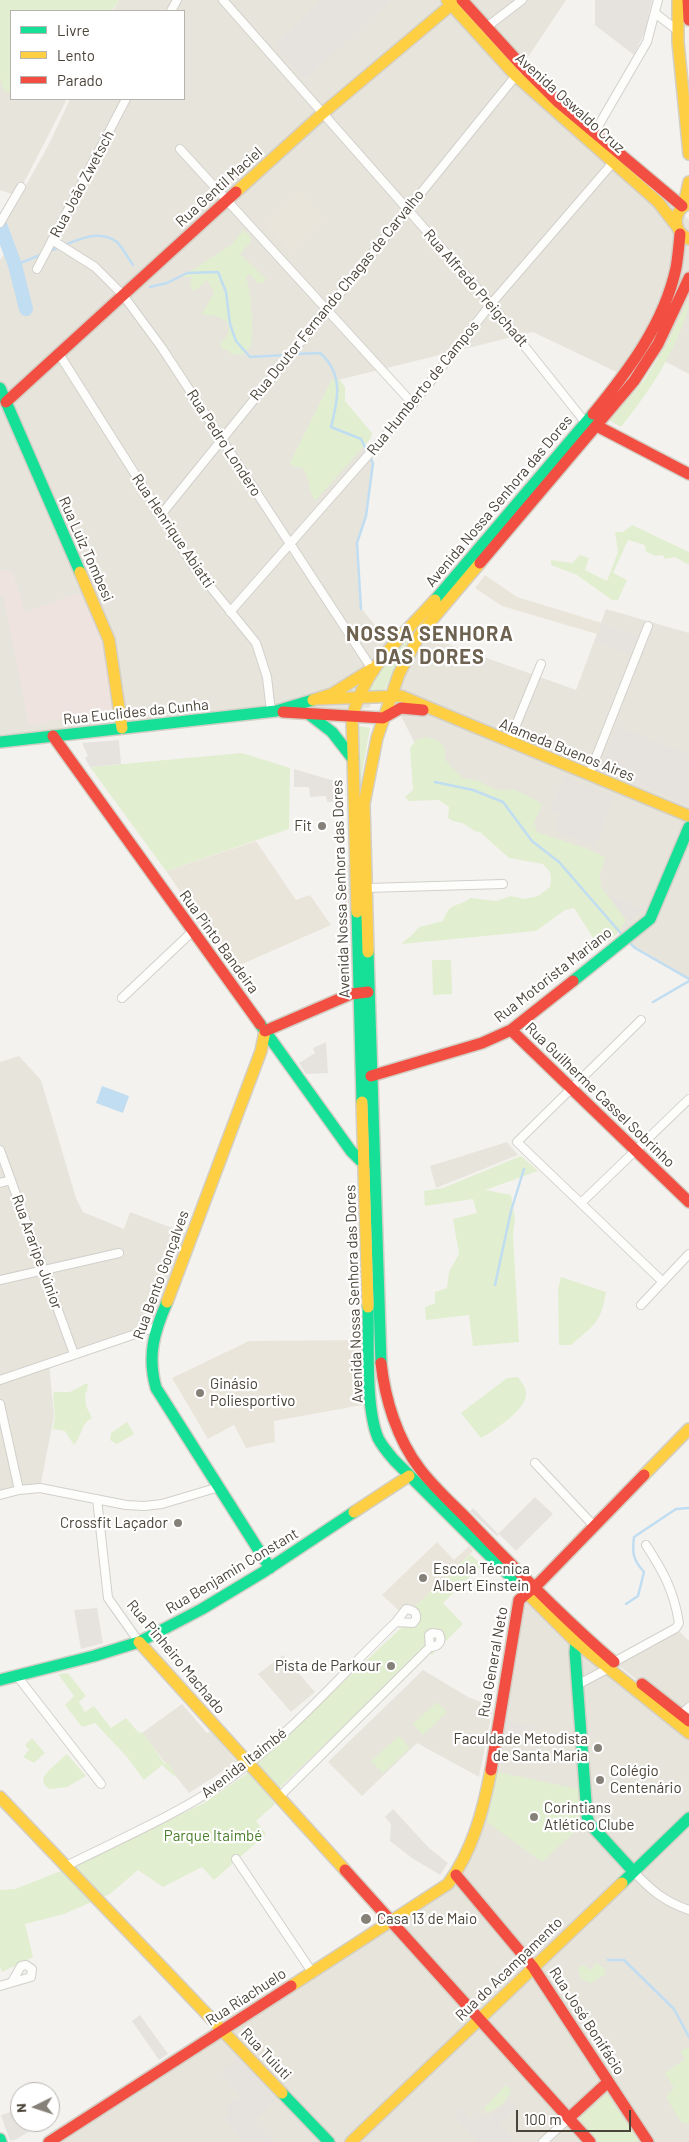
<!DOCTYPE html>
<meta charset="utf-8">
<style>
body{margin:0}
#map{position:relative;width:689px;height:2142px;overflow:hidden;background:#f4f2ee;font-family:Barlow,sans-serif}
canvas{display:block}
.legend{position:absolute;left:10px;top:10px;width:175px;height:90px;box-sizing:border-box;background:#fff;border:1px solid #b7b4b0;margin:0;padding:6px 9px;list-style:none;font-size:15px;color:#4b4439}
.legend li{display:flex;align-items:center;gap:10px;height:25px}
.legend b{width:25px;border:1px solid #b7b4b0}
.north{position:absolute;left:10px;top:2082px;width:50px;height:50px;box-sizing:border-box;background:#fff;border:1px solid #b7b4b0;border-radius:50%;rotate:266deg;font-size:14px;font-weight:700;line-height:20px;text-align:center;color:#4b4439}
.north::after{content:'';display:block;margin:auto;width:18px;height:22px;background:#868178;clip-path:polygon(50% 0,100% 100%,50% 72%,0 100%)}
.scale{position:absolute;left:516px;top:2110px;width:115px;height:22px;box-sizing:border-box;border:2px solid #4b4439;border-top:0;padding-left:6px;font-size:15px;line-height:18px;white-space:nowrap;color:#4b4439;-webkit-text-stroke:4px #fff;paint-order:stroke}
</style>
<div id="map">
<canvas width="689" height="2142"></canvas>
<ul class="legend">
<li><b style="height:6px;background:#16e098"></b>Livre</li>
<li><b style="height:6px;background:#ffcf43"></b>Lento</li>
<li><b style="height:6px;background:#f24e42"></b>Parado</li>
</ul>
<div class="north">N</div>
<div class="scale">100 m</div>
</div>
<script>
const g = document.querySelector('canvas').getContext('2d');
g.lineJoin = 'round';
function fill(path, color) { g.fillStyle = color; g.fill(path, 'evenodd'); }
function strokePath(path, color, width, dash) { g.strokeStyle = color; g.lineWidth = width; g.lineCap = dash ? 'butt' : 'round'; g.setLineDash(dash || []); g.stroke(path); }
function write(font, color, halo, rows, align = 'center') {
  g.font = font + ' Barlow,sans-serif'; g.lineWidth = 4.5; g.setLineDash([]); g.textBaseline = 'middle'; g.strokeStyle = halo; g.fillStyle = color; for (const [text, x, y, turn = 0] of rows) {
    g.save(); g.translate(x, y); g.rotate((+turn || 0) * Math.PI / 180); g.textAlign = isNaN(turn) ? turn : align; if (halo) g.strokeText(text, 0, 0); g.fillText(text, 0, 0); g.restore();
  }
}
fill(new Path2D(`
 M119,0H456L572,120L689,220V374L647,352L629,378L533,332L338,380L336,409L361,439L373,463L366,516L357,543L361,608L398,653L369,708L271,712L0,742V260L11,244L5,223L49,144L70,99H184V11H113Z
 M462,0H566L522,66Z
 M0,60L11,67V99H62L66,101L17,196L0,190Z
 M606,609L689,633V979L635,948L580,888L435,782L391,697L420,634L576,690Z
 M19,1056L41,1080L76,1198L83,1212L124,1229L130,1212L191,1235L156,1327L49,1363L54,1416L40,1488L0,1495V1062Z
 M507,1142L518,1155L436,1188L430,1166Z
 M530,1591L581,1640L689,1727V2142H49L448,1884L482,1807L519,1600Z
 M676,1628L689,1641V1721L614,1662Z
 M283,1655L315,1692L291,1712L258,1674Z
 M423,1670L468,1697L493,1707L479,1777L417,1743L362,1796L328,1762Z
 M182,1704L207,1733L210,1731L237,1762L189,1793L142,1733Z`), '#e7e4dc');
fill(new Path2D(`
 M322,0H390L305,79L274,45Z
 M595,0H652L645,31L634,55L595,25Z`), '#e6e2de');
fill(new Path2D(`
 M300,191L324,217L290,252L264,225Z
 M485,575L517,597L602,623L637,636L630,655L595,641L597,634L502,606L475,588Z
 M256,841L296,900L310,895L331,925L233,968L166,871Z
 M360,1340L362,1405L274,1421L275,1442L246,1448L234,1425L208,1439L172,1378L249,1341Z
 M437,1542L454,1560L469,1546L473,1551L405,1616L382,1595Z`), '#eae5da');
fill(new Path2D(`
 M12,570L25,612L80,593L104,642L114,713L48,721V723L29,726L3,595L0,594V571Z`), '#eee3df');
fill(new Path2D(`
 M0,0H119L112,11H11V94L3,90L0,77Z
 M243,230L251,237L250,243L240,254L266,279L262,283H257L250,274L246,276C252,300 253,322 251,346L242,355L231,354L228,350L222,349L220,344C223,341 226,337 228,333C233,317 211,314 201,315L214,293L207,280L195,291L190,288L192,277H182L232,244Z
 M689,299C689,311 684,321 680,332C665,368 645,397 621,427L609,420L643,382L665,347Z
 M332,379H339L345,387V401L372,433L371,438L315,501C307,489 311,479 302,467H294L290,463Z
 M632,525L689,552V564H687L675,557L665,559L663,555L656,556L646,552L645,545L628,540L613,573L627,580L618,600H612L577,575L551,565V560L572,563L580,555L589,558L585,570L607,581L618,552L615,532H623Z
 M423,621L384,691L364,693L381,666Z
 M358,726L370,728L362,773L361,811Z
 M426,737L439,741L444,747L445,759L452,768L463,778L478,781L497,790H516L541,803V808L534,822L537,832L585,848L605,857L600,874L601,887L626,920C622,929 608,948 597,944L574,908L565,910L536,931L402,944L404,941L411,936L419,927L443,921C450,900 459,908 470,898L496,901L511,896L524,899L538,896L550,887L551,880L550,872L543,864L509,858L480,832C473,832 470,827 464,824C459,821 454,823 448,818L449,807L439,800L409,801L405,797L413,790L410,748L416,740Z
 M242,753L290,768L289,829L166,871L90,767Z
 M432,960H451L452,994L433,995Z
 M521,1156L538,1171L485,1190L511,1195L515,1218L513,1235L519,1342L473,1346L469,1315L426,1320L425,1307L435,1303V1292L447,1288L449,1272L459,1254L453,1219L477,1213L473,1199L425,1206L424,1191L443,1188Z
 M561,1277L606,1292C601,1323 594,1325 571,1345H559L558,1289Z
 M518,1377C521,1382 527,1388 526,1395C526,1409 493,1432 481,1438L461,1413L507,1378Z
 M85,1384H88L87,1391L85,1394L86,1406L92,1418C80,1424 82,1437 74,1445L65,1431L53,1429L55,1417L53,1395L54,1392H70Z
 M127,1422L134,1434L117,1444L110,1440L111,1433Z
 M470,1554L482,1565L443,1603L463,1624L432,1655L424,1649L270,1797L275,1804L256,1821L266,1834L214,1880L202,1867L163,1887L138,1870L110,1894L64,1914L25,1924L33,1957L2,1972L0,1966V1890L15,1889L84,1862L204,1803L245,1775L265,1756L403,1626L412,1617L408,1613Z
 M68,1673L86,1696L79,1702L85,1712L94,1706L111,1728L126,1718L139,1733L142,1732L165,1764L168,1763L176,1774L174,1776L162,1765L144,1780L127,1757L95,1723L82,1727L65,1705L74,1696L58,1674Z
 M437,1702L447,1712L423,1735L413,1724Z
 M399,1736L410,1748L383,1773L371,1761Z
 M32,1738L45,1753L34,1763L23,1757L29,1750L25,1745Z
 M67,1754L86,1776L67,1787L49,1789L44,1784L43,1778L49,1770Z
 M497,1772L578,1789L580,1827L542,1862L487,1822Z
 M597,1963L605,1969V1974L591,1983L581,1979L578,1968L584,1965L590,1970Z
 M689,2046V2124L681,2122L666,2097L674,2088L665,2073L685,2059L680,2052Z
 M506,2085L511,2090C509,2099 496,2112 486,2112L484,2108Z
 M607,2094L640,2142H597L577,2120Z`), '#e1eecf');
fill(new Path2D(`
 M602,623L637,636L630,655L595,641Z
 M617,726L689,755L687,803L600,769Z
 M119,740L121,764L90,767L85,758L88,756L82,743Z
 M294,769L338,782V801L327,802L326,796L310,797L309,787H294Z
 M564,776L613,796L595,847L555,831L560,815L550,811Z
 M349,864L351,919L343,912L341,869Z
 M608,894L643,909L630,922L616,906Z
 M326,1042L328,1073L306,1074L299,1063L315,1053L313,1048Z
 M535,1497L553,1514L516,1551L499,1534L497,1536L470,1511L473,1508L498,1534Z
 M97,1608L103,1643L81,1649L74,1610Z
 M507,1720L533,1726L529,1741L503,1736Z
 M393,1809L429,1848L448,1863L440,1875L412,1858L390,1841L391,1824L385,1817Z
 M140,2015L168,2054L159,2060L132,2021Z
 M240,2056L260,2079L240,2095L221,2072Z
 M262,2082L277,2099L254,2121L273,2142H245L224,2119L230,2114L225,2107Z
 M510,2099L518,2108L500,2126L515,2142H479L454,2115L461,2109L473,2123L482,2114L487,2120Z
 M20,2109V2122H44L17,2139L10,2141L1,2115Z`), '#e6e3df');
fill(new Path2D(`
 M102,1086L129,1096L123,1113L96,1103Z`), '#c0ddf1');
strokePath(new Path2D(`
 M64,245C80,239 101,229 117,242C123,248 128,258 133,265
 M48,252L59,247
 M15,265L43,254
 M150,287L167,283L187,273L218,272L226,292L230,324L236,341L250,357L286,355
 M294,354L320,353C344,374 338,400 331,427L361,439L373,463L366,516L357,543L361,609
 M435,782L473,790L503,802L532,841L559,862L624,937
 M628,941L635,948L689,979
 M653,1002L689,981
 M495,1285L511,1211L524,1169
 M626,1604L638,1596L644,1572C633,1560 632,1553 634,1537L676,1509L689,1508
 M608,1960H624L674,2009L689,2037`), '#c0ddf1', 2.5);
strokePath(new Path2D(`
 M0,225L15,265L26,309`), '#c0ddf1', 14);
const street = new Path2D(`
 M223,0L491,304L585,422
 M171,11L177,0
 M655,13L677,30
 M484,29L522,0
 M593,135L647,42L658,0
 M180,149L413,404
 M0,223L21,187
 M52,240L95,267L123,295L162,348L372,669
 M37,269L126,99
 M59,354L192,564L256,643L267,677L271,712
 M160,516L518,73
 M230,612L413,404L491,304L616,159
 M509,742L541,664
 M589,775L648,626
 M367,888L503,884
 M122,998L193,931
 M641,1020L517,1142L663,1282
 M0,1150L74,1354
 M0,1183L11,1180
 M581,1203L689,1099
 M0,1280L119,1253
 M641,1305L689,1254
 M0,1380L156,1327
 M0,1404L19,1490
 M535,1463L594,1526
 M0,1495L19,1490L40,1488L126,1505L144,1506L162,1504L219,1487
 M97,1499L108,1598L139,1642
 M614,1662L676,1628L679,1623C674,1591 663,1571 646,1545
 M17,1676L101,1784
 M577,1685L609,1668
 M681,1715L689,1707
 M279,1797L430,1647C438,1647 443,1642 439,1634L432,1633L429,1635L430,1647
 M236,1859L312,1972
 M66,1866C120,1839 185,1811 233,1776C293,1731 342,1674 396,1622L413,1623L416,1619C417,1611 412,1610 406,1609L396,1622
 M633,1871C651,1890 663,1901 689,1910
 M0,1986L31,1977L32,1969L26,1965L21,1966L12,1982
 M543,2142L569,2118`);
const fast = new Path2D(`
 M0,388L80,572
 M435,600L593,414
 M310,715L332,732L353,759
 M0,742L276,711L313,700
 M357,912L362,1102
 M368,952L381,1363
 M573,981L650,919L689,827
 M260,1024L351,1151L360,1160L372,1162
 M167,1302C154,1332 147,1356 156,1388L270,1568
 M368,1307C369,1342 365,1407 378,1438C382,1446 388,1453 394,1460L519,1585
 M576,1642L575,1652L587,1816L589,1823L633,1871
 M0,1680L94,1656L139,1642L202,1609L265,1571L354,1512
 M622,1883L689,1818
 M282,2093L329,2142
 M0,2139L1,2142`);
const slow = new Path2D(`
 M447,0L516,76L658,202L675,224
 M678,0V42L689,154
 M236,192L323,113L457,0
 M689,203C672,211 672,231 689,239
 M684,204L689,182
 M80,572L109,640L122,728
 M319,699L401,696L689,816
 M313,700L332,694L372,669
 M357,912L352,717C366,665 401,638 435,600
 M368,952L364,804L377,738L399,674L420,634L480,563
 M362,1102L368,1307
 M167,1302L261,1051L265,1031
 M644,1475L689,1429
 M354,1512L409,1476
 M519,1585L576,1642L689,1733
 M139,1642L345,1870
 M0,1797L282,2093
 M291,1986L448,1884C473,1850 483,1811 491,1770
 M351,2142L622,1883`);
const jam = new Path2D(`
 M462,0L522,66L558,102L682,206
 M688,0L689,20
 M6,402L236,192
 M593,414C628,371 664,324 676,268C678,257 679,245 680,234
 M597,426L689,474
 M480,563L634,381L658,344L689,278
 M283,712L383,718L401,708L423,710
 M53,736L260,1024
 M511,1030L689,1202
 M265,1031L351,994L368,992
 M371,1076L482,1043L511,1030L573,981
 M381,1363C385,1399 397,1439 420,1469C435,1489 455,1506 472,1524C518,1572 564,1619 614,1662
 M642,1684L689,1721
 M491,1770L519,1600L539,1583L644,1475
 M345,1870L590,2142
 M456,1875L533,1967L648,2142
 M569,2118L608,2082
 M49,2142L291,1986`);
strokePath(street, '#d2d0cb', 10);
strokePath(fast, '#d3cfc5', 14);
strokePath(slow, '#d3cfc5', 14);
strokePath(jam, '#d3cfc5', 14);
strokePath(street, '#fdfdfc', 8);
strokePath(fast, '#16e098', 11);
strokePath(slow, '#ffcf43', 11);
strokePath(jam, '#f24e42', 11);
for (const [x, y, r, color] of [
 [322,826,5,"#868178"],
 [200,1393,5,"#868178"],
 [178,1523,5,"#868178"],
 [423,1578,5,"#868178"],
 [391,1666,5,"#868178"],
 [598,1748,5,"#868178"],
 [600,1780,5,"#868178"],
 [534,1817,5,"#868178"],
 [366,1919,6,"#868178"]
]) { const dot = new Path2D(); dot.arc(x, y, r, 0, 2 * Math.PI); g.fillStyle = color; g.fill(dot); strokePath(dot, '#fff', 2); }
write('15px', '#4b4439', '#fff', [
 ["Avenida Oswaldo Cruz",570,103,42],
 ["Rua João Zwetsch",82,184,-62],
 ["Rua Gentil Maciel",219,187,-42],
 ["Rua Alfredo Preigchadt",476,288,49],
 ["Rua Doutor Fernando Chagas de Carvalho",337,295,-51],
 ["Rua Humberto de Campos",423,388,-51],
 ["Rua Pedro Londero",224,443,57],
 ["Avenida Nossa Senhora das Dores",499,501,-50],
 ["Rua Henrique Abiatti",173,531,56],
 ["Rua Luiz Tombesi",86,549,66],
 ["Rua Euclides da Cunha",136,712,-6],
 ["Alameda Buenos Aires",567,750,22],
 ["Avenida Nossa Senhora das Dores",341,889,-92],
 ["Rua Pinto Bandeira",219,942,54],
 ["Rua Motorista Mariano",553,975,-38],
 ["Rua Guilherme Cassel Sobrinho",600,1095,44],
 ["Rua Araripe Júnior",37,1252,70],
 ["Rua Bento Gonçalves",161,1275,-70],
 ["Avenida Nossa Senhora das Dores",354,1294,-92],
 ["Rua Benjamin Constant",232,1571,-31],
 ["Rua Pinheiro Machado",176,1657,50],
 ["Rua General Neto",493,1662,-80],
 ["Avenida Itaimbé",244,1763,-38],
 ["Rua do Acampamento",509,1969,-44],
 ["Rua Riachuelo",246,1997,-33],
 ["Rua José Bonifácio",587,2021,57],
 ["Rua Tuiuti",266,2054,46]
]);
write('15px', '#4b4439', '#fff', [
 ["Fit",312,826,"right"],
 ["Ginásio",210,1384],
 ["Poliesportivo",210,1401],
 ["Crossfit Laçador",168,1523,"right"],
 ["Escola Técnica",433,1569],
 ["Albert Einstein",433,1586],
 ["Pista de Parkour",381,1666,"right"],
 ["Faculdade Metodista",588,1739,"right"],
 ["de Santa Maria",588,1756,"right"],
 ["Colégio",610,1771],
 ["Centenário",610,1788],
 ["Corintians",544,1808],
 ["Atlético Clube",544,1825],
 ["Casa 13 de Maio",377,1919]
], 'left');
write('15px', '#4a7f2a', '#fff', [
 ["Parque Itaimbé",213,1836]
]);
g.letterSpacing = '1px';
write('bold 20px', '#6e6250', '#fff', [
 ["NOSSA SENHORA",430,634],
 ["DAS DORES",430,657]
]);
g.letterSpacing = '0px';
</script>
